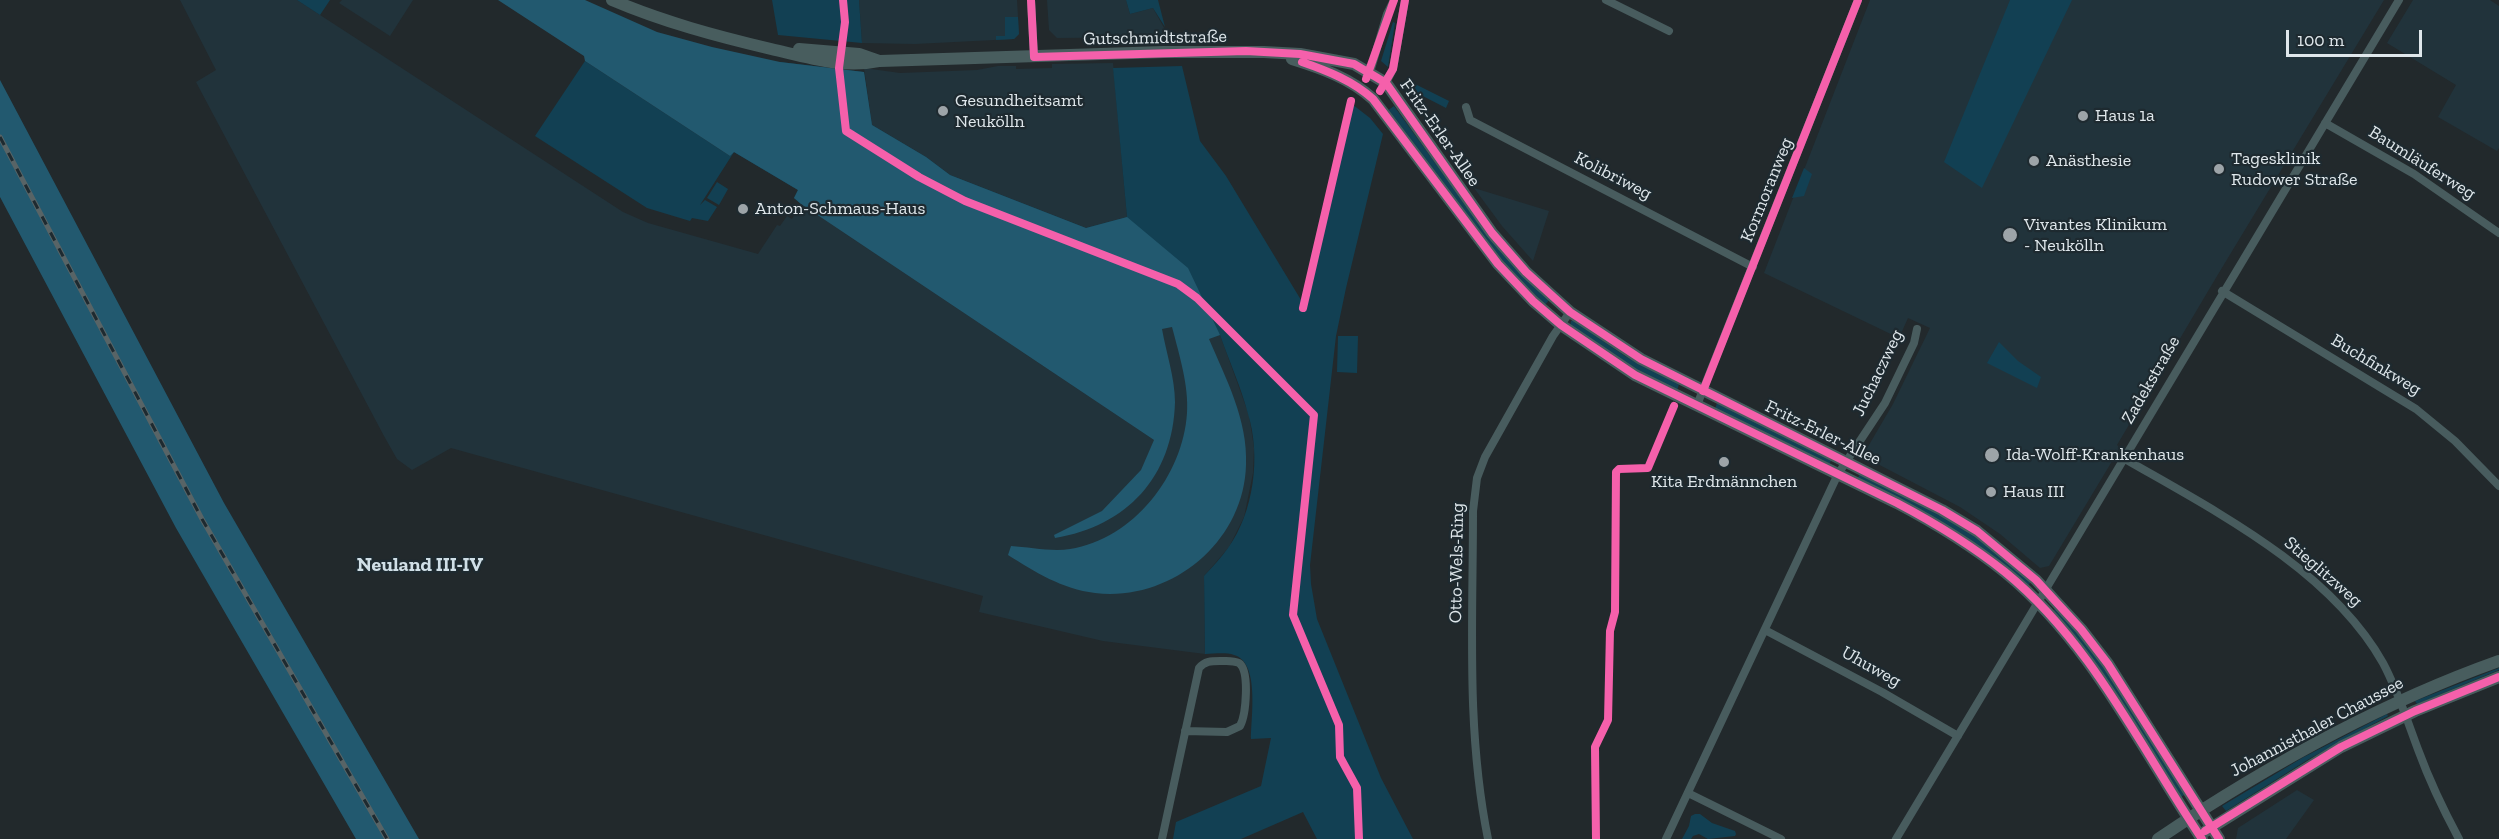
<!DOCTYPE html>
<meta charset="utf-8">
<style>
body{margin:0}
#map{position:relative;width:2499px;height:839px;overflow:hidden;background:#22292c;font-family:"Zilla Slab",serif}
canvas{display:block}
.scale{position:absolute;left:2286px;top:30px;width:136px;height:27px;box-sizing:border-box;border:3px solid #dfe7eb;border-top:0;padding-left:8px;font-size:18px;line-height:21px;white-space:nowrap;color:#dfe7eb;-webkit-text-stroke:4px #1e2a30;paint-order:stroke}
</style>
<div id="map">
<canvas width="2499" height="839"></canvas>
<div class="scale">100 m</div>
</div>
<script>
const g = document.querySelector('canvas').getContext('2d');
g.lineJoin = 'round';
function fill(path, color) { g.fillStyle = color; g.fill(path, 'evenodd'); }
function strokePath(path, color, width, dash) { g.strokeStyle = color; g.lineWidth = width; g.lineCap = dash ? 'butt' : 'round'; g.setLineDash(dash || []); g.stroke(path); }
function write(font, color, halo, rows, align = 'center') {
  g.font = font + ' "Zilla Slab",serif'; g.lineWidth = 4.5; g.setLineDash([]); g.textBaseline = 'middle'; g.strokeStyle = halo; g.fillStyle = color; for (const [text, x, y, turn = 0] of rows) {
    g.save(); g.translate(x, y); g.rotate((+turn || 0) * Math.PI / 180); g.textAlign = isNaN(turn) ? turn : align; if (halo) g.strokeText(text, 0, 0); g.fillText(text, 0, 0); g.restore();
  }
}
fill(new Path2D(`
 M180,0H297L623,212L648,223L758,254L777,225L780,226L787,216L792,219L801,204L1154,440L1157,329L1172,326L1220,335L1249,415L1254,448L1253,473L1244,517L1229,547L1204,576L1205,654L1103,641L979,612L983,596L451,448L412,470L397,459L384,436L196,82L216,70Z
 M342,0H413L390,36L339,3Z
 M859,0H1017L1019,34L1014,39L915,44L862,43Z
 M1047,0H1126L1130,14L1153,8L1169,37L1057,38L1049,30Z
 M1870,0H2384L2217,276L2117,445L2120,448L2049,566L2040,568L2000,534L1960,507L1872,461L1866,450L1893,404L1930,328L1908,318L1899,338L1764,273Z
 M2413,0H2490L2499,6V148L2497,151L2438,117L2456,85L2387,43Z
 M1113,63L1127,217L1086,228L950,175L926,157L872,125L864,68L900,73L977,70L998,66H1016V69L1052,68V64Z
 M1474,188L1549,211L1533,261L1502,226Z
 M2297,790L2314,800L2286,839H2236L2238,828Z`), '#21333b');
fill(new Path2D(`
 M297,0H330L320,15Z
 M772,0H859L862,43L778,35Z
 M1126,0H1158L1165,27L1153,8L1130,14Z
 M2010,0H2072L1982,188L1944,162Z
 M1005,17H1018L1019,34L1014,39L996,40V36H1005Z
 M1393,22L1395,23L1388,67L1381,61Z
 M585,61L730,156L780,62L864,72L872,125L926,157L950,175L1086,228L1127,217L1113,68L1182,66L1200,141L1226,176L1301,300L1348,101L1370,118L1383,134L1346,288L1336,336L1310,565L1311,584L1317,619L1381,778L1413,839H1317L1303,812L1241,839H1173L1176,822L1261,786L1271,738L1251,739C1251,717 1260,662 1234,655C1225,652 1214,654 1205,654L1204,576C1212,567 1221,558 1228,548C1254,512 1261,456 1248,414C1241,387 1229,361 1220,335L1209,338L801,204L794,198L798,190L734,152L700,205L705,200L717,207L708,221L692,218L690,221L647,208L535,136Z
 M1413,83L1449,101L1446,108L1417,93Z
 M1394,106L1436,164L1549,300L1545,305L1512,273L1387,111Z
 M1804,168L1812,174L1804,196L1792,198Z
 M717,182L728,189L719,205L707,198Z
 M1571,321H1574L1625,356L1679,384L1677,391L1641,373L1570,326Z
 M1338,336H1358L1357,373L1337,372Z
 M1999,342L2018,361L2041,377L2037,388L1987,363Z
 M1717,403L1832,458L1829,465L1715,409Z
 M1861,473L1915,500L1975,536L2031,581L2027,588L1857,479Z
 M2056,607L2102,664L2187,793L2181,797L2052,613Z
 M2499,668V670L2417,704L2415,701Z
 M2387,714L2388,716L2309,759L2226,811L2222,806L2302,758Z
 M1695,814H1700L1712,823L1735,831L1736,834L1735,836L1708,839L1699,834L1693,836L1691,839H1682L1689,826L1691,816Z`), '#124053');
fill(new Path2D(`
 M498,0H585L657,32L712,47L780,62L864,72L872,125L926,157L950,175L1086,228L1127,217L1188,268L1220,335L1209,339C1226,379 1248,420 1246,465C1244,542 1171,602 1095,593C1062,589 1035,572 1008,555L1011,546C1029,547 1052,552 1070,549C1134,539 1183,475 1187,413C1189,386 1179,354 1172,327L1162,329C1166,352 1175,378 1175,402C1173,477 1127,526 1055,538L1054,535L1102,511L1141,470L1154,440L801,204L794,198L798,190L734,152L730,156L585,61L584,56Z
 M0,80L224,503L419,839H356L176,528L0,197Z`), '#22596f');
strokePath(new Path2D(`
 M1031,0L1034,57
 M1606,0L1669,31
 M1370,72L1387,14L1394,0
 M1386,83L1393,69L1405,0
 M1466,107L1470,120L1753,267
 M2325,123L2414,174L2499,233
 M2222,291L2416,409L2455,441L2499,486
 M1697,405L1858,0
 M2125,459C2215,511 2330,569 2383,663C2398,691 2408,723 2419,752C2430,782 2444,811 2459,839
 M1765,630L1882,692L1958,736
 M1688,793L1781,839
 M1162,839L1199,668C1205,661 1211,661 1220,661C1226,661 1233,660 1239,663C1250,671 1246,715 1240,726L1227,732L1185,731
 M1488,839C1466,731 1473,621 1473,511L1477,478L1485,457L1553,336L1570,312
 M1666,839L1838,474L1885,403L1914,343L1917,329
 M1896,839L2399,0`), '#485c5e', 8);
strokePath(new Path2D(`
 M612,0C664,22 716,36 771,49C806,57 843,69 880,61L1164,52H1264L1300,54L1354,64L1386,83L1492,233L1526,272L1570,312L1641,359L1942,510L1977,531L2036,580L2081,629L2108,664L2219,839
 M799,49L859,54L879,61
 M1292,59C1321,68 1350,78 1373,99L1498,264L1533,301L1561,325L1635,375L1897,503C1935,523 1971,545 2005,572C2092,643 2140,747 2202,839
 M2206,831L2341,747L2415,711L2499,677
 M2158,839C2265,767 2378,704 2499,661`), '#485d5e', 12);
const rail = new Path2D(`
 M0,137L202,519L387,839`);
strokePath(rail, '#586466', 5);
strokePath(rail, '#1e2a30', 3, [9]);
strokePath(new Path2D(`
 M843,0L845,22L839,68L846,131L919,177L965,201L1178,284L1197,298L1314,415L1293,615L1339,725L1340,757L1357,788L1359,839
 M1031,0L1034,57L1246,51L1300,54L1354,64L1386,83L1492,233L1526,272L1570,312L1641,359L1942,510L1977,531L2036,580L2081,629L2108,664L2219,839
 M1302,62C1328,71 1353,81 1373,99L1498,264L1533,301L1561,325L1635,375L1897,503C1935,523 1971,545 2005,572C2092,643 2140,747 2202,839
 M1366,79L1394,0
 M1380,91L1393,69L1405,0
 M1303,308L1351,101
 M1703,391L1858,0
 M2205,831L2341,747L2415,711L2499,677
 M1596,839L1595,747L1608,720L1610,631L1615,612L1616,472L1619,469L1648,468L1674,406`), '#f560ab', 8);
for (const [x, y, r, color] of [
 [943,111,6,"#9da4a8"],
 [2083,116,6,"#9da4a8"],
 [2034,161,6,"#9da4a8"],
 [2219,169,6,"#9da4a8"],
 [743,209,6,"#9da4a8"],
 [2010,235,8,"#9da4a8"],
 [1992,455,8,"#9da4a8"],
 [1724,462,6,"#9da4a8"],
 [1991,492,6,"#9da4a8"]
]) { const dot = new Path2D(); dot.arc(x, y, r, 0, 2 * Math.PI); g.fillStyle = color; g.fill(dot); strokePath(dot, '#1e2a30', 2); }
write('18px', '#dfe7eb', '#1e2a30', [
 ["Gutschmidtstraße",1155,38,-1],
 ["Fritz-Erler-Allee",1440,133,55],
 ["Baumläuferweg",2422,163,32],
 ["Kolibriweg",1613,176,27],
 ["Kormoranweg",1767,190,-68],
 ["Buchfinkweg",2376,365,31],
 ["Juchaczweg",1878,373,-64],
 ["Zadekstraße",2151,380,-60],
 ["Fritz-Erler-Allee",1823,433,26],
 ["Otto-Wels-Ring",1457,563,-89],
 ["Stieglitzweg",2323,572,41],
 ["Uhuweg",1871,667,29],
 ["Johannisthaler Chaussee",2317,727,-28]
]);
write('18px', '#dfe7eb', '#1e2a30', [
 ["Gesundheitsamt",955,101],
 ["Neukölln",955,122],
 ["Haus 1a",2095,116],
 ["Tagesklinik",2231,159],
 ["Rudower Straße",2231,180],
 ["Anästhesie",2046,161],
 ["Anton-Schmaus-Haus",755,209],
 ["Vivantes Klinikum",2024,225],
 ["- Neukölln",2024,246],
 ["Ida-Wolff-Krankenhaus",2006,455],
 ["Kita Erdmännchen",1724,482,"center"],
 ["Haus III",2003,492]
], 'left');
write('bold 20px', '#d0dfe7', '#1e2a30', [
 ["Neuland III-IV",420,565]
]);
</script>
